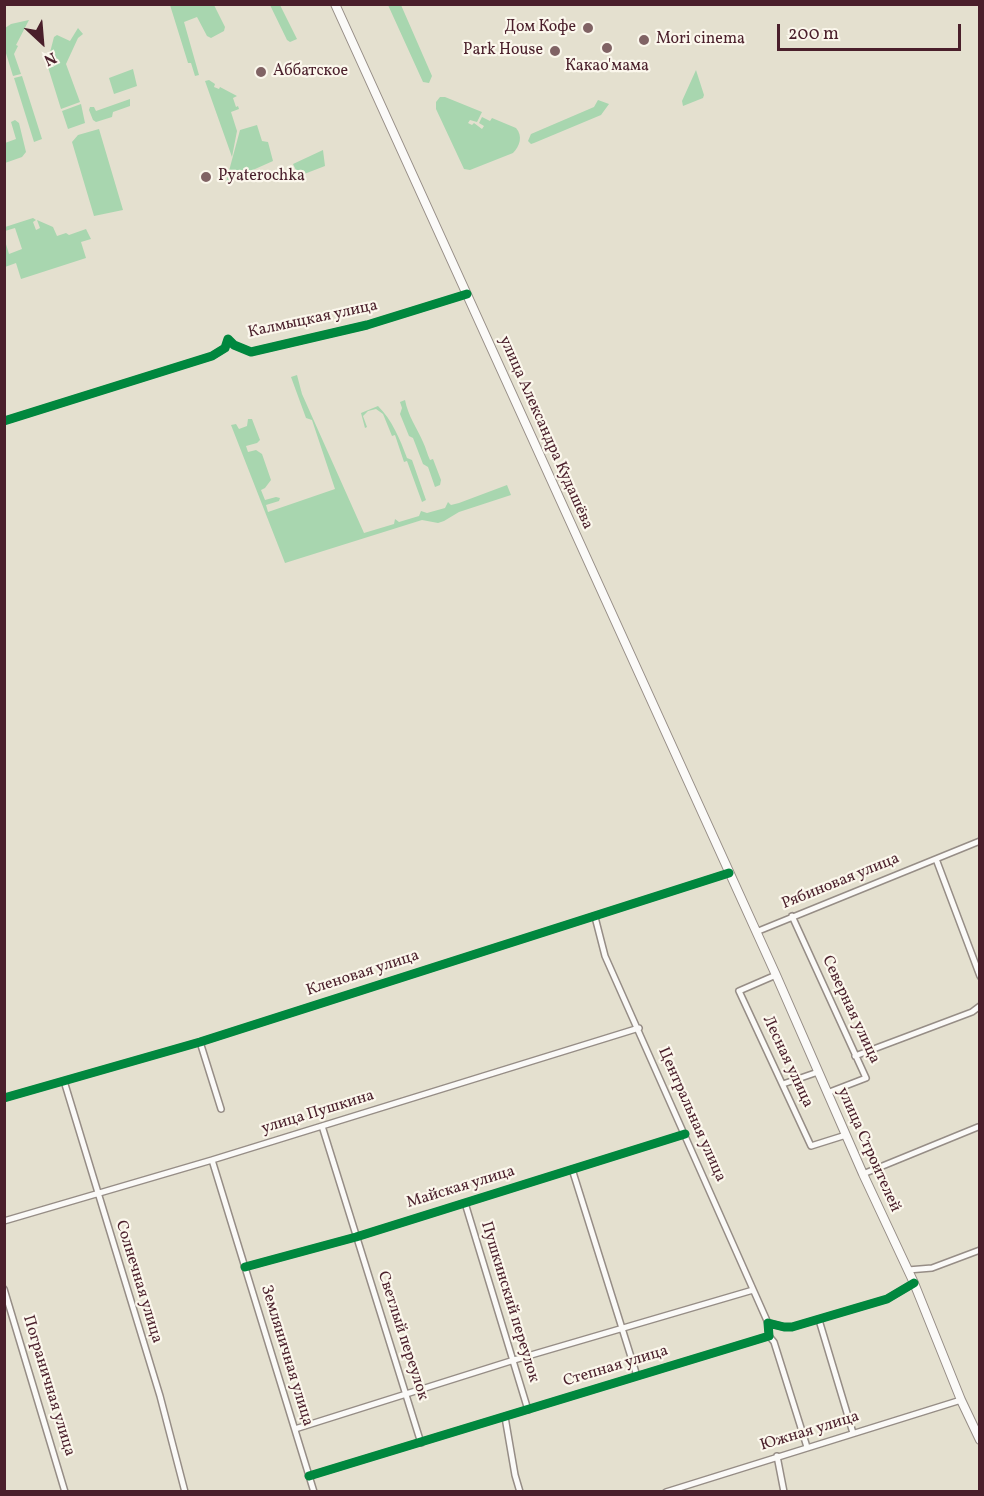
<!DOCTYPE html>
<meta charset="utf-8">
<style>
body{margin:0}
#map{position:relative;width:984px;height:1496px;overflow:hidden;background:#e4e0cf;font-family:Vollkorn,serif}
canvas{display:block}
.frame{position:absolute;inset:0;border:6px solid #4a1f2b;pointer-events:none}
.north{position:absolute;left:12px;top:12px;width:60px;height:60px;-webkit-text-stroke:4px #fbf7ec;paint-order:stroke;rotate:154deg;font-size:16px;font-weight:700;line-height:24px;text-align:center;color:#4a1f2b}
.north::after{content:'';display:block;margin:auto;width:21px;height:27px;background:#4a1f2b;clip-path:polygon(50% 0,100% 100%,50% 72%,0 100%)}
.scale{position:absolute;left:777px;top:24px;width:184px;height:27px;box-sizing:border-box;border:3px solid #4a1f2b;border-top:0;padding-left:8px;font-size:18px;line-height:21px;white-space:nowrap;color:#4a1f2b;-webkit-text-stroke:4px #fbf7ec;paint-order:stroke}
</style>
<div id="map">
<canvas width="984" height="1496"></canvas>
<div class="frame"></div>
<div class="north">N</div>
<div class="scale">200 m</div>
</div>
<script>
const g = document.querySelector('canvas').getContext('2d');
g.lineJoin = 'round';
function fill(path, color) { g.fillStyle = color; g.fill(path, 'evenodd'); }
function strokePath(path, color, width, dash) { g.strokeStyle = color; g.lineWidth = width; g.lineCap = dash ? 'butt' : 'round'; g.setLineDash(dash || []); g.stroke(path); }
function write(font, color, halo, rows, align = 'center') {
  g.font = font + ' Vollkorn,serif'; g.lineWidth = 4.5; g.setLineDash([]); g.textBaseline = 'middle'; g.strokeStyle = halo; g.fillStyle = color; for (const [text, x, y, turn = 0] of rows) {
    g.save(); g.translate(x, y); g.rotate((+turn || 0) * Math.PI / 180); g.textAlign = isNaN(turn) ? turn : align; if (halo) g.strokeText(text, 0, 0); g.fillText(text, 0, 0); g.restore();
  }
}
fill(new Path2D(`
 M170,5H214L225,27L224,31L211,38L207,36L197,17L184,22L199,75L195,76L191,63H188Z
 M270,5H280L297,39L290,42L287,40Z
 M388,5H401L432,76L429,83L423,82Z
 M29,20L16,45L18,46L14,54L21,74L13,76L5,50V28L11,24Z
 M78,28L83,34L78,38L66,64L80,102L61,109L47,64L54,37L57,35L70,41Z
 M133,69L137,86L114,94L109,78Z
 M696,70L704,95L703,98L683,106L682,101Z
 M22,76L42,139L34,142L14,78Z
 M209,80L215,84L214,87L219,89L220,87L237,96L233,98L236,107L238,106L239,109L231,112L237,131L232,157L205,81Z
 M440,97H445L482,112L477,122L470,120L468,123L472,125L474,123L482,129L484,126L479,123L482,117L490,121L492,118L516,128C523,136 520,146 513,153L470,170L464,169L436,109V102Z
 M130,99V106L113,112L112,117L96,122L93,120L89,110L90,107H94L96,111Z
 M598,100L609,104L601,115L534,143L531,144L528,141L531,134L594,107Z
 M81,104L85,123L68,129L62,111Z
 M15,120L19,123L26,152L22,157L5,163V143L16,139L11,122Z
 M257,125L262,141L268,142L273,161L226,182L240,130Z
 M99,129L123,210L94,216L72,142L78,135Z
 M323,150L325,166L299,176L293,164Z
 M33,218L36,220L33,222L36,230L40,228L37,220L53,227L57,236L66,233L69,235L86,229L91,239L81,242L86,258L21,279L16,263L5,267V241L9,254L22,249L15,228L5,231V227Z
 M297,375L302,394L364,533L394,524L395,519L399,522L419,516L421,511L427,513L445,508L448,502L451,505L459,503L507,485L511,495L459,512L444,521L438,523L422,520L285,563L231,425L236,424L239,429L247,426L248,419H252L260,440L257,443L246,446L248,452L256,450L262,454L271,480L265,488L261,490L265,500L276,497L280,498L279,501L266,505L268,512L335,489L312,420L306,418L291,377Z
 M405,400C408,416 417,428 423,442C426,448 427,454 430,460L433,459L441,480L440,485L435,487L428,467L423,464L413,438L409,436L400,414L402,408L400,402Z
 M378,406C392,420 400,439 407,458L412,460L426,500L422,502L407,461L404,462L395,435L392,436L383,414L376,409L368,411L363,416L367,427L365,428L361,413Z`), '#a8d6af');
const minor = new Path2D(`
 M4,421L212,356L225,348L228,339L234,345L251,352L367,325L467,294
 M936,859L980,976
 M792,916L866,1078L827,1093
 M595,917L605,956L768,1323
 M756,932L980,841
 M776,975L739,991L811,1146L846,1135
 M200,1042L221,1109
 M855,1056L972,1012L980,1006
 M64,1081L160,1396L185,1492
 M783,1084L818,1072
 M4,1098L200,1042L729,873
 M322,1126L421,1443
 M212,1160L314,1492
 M572,1169L637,1376
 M863,1174L978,1127
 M465,1203L528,1410
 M4,1221L212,1160L639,1028
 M245,1267L356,1237L685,1134
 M908,1270L932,1268L980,1250
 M4,1289L65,1492
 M819,1320L853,1433
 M769,1336L774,1342L807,1447
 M505,1417L515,1475L520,1492
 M295,1429L514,1360L753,1290
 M777,1456L784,1492
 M309,1476L769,1336L768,1323L784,1327H792L887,1299L914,1283
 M666,1492L961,1400`);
const secondary = new Path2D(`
 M335,4L776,975L863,1174L914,1283L961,1400L980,1440`);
strokePath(minor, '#968d86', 8);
strokePath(secondary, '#968d86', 10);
strokePath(minor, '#fbfaf8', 5);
strokePath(secondary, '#fbfaf8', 8);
strokePath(new Path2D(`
 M4,421L212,356L225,348L228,339L234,345L251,352L367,325L467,294
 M4,1098L200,1042L729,873
 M245,1267L356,1237L685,1134
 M309,1476L769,1336L768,1323L784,1327H792L887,1299L914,1283`), '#00873e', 9);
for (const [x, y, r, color] of [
 [588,28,6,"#806364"],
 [644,40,6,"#806364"],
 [607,48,6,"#806364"],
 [555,51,6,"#806364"],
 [261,72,6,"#806364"],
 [206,177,6,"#806364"]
]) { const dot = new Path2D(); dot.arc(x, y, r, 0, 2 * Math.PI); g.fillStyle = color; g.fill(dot); strokePath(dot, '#fbf7ec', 2); }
write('16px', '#4a1f2b', '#fbf7ec', [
 ["Дом Кофе",576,28,"right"],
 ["Mori cinema",656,40],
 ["Park House",543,51,"right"],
 ["Какао'мама",607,67,"center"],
 ["Аббатское",273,72],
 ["Pyaterochka",218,177]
], 'left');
write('16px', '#4a1f2b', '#fbf7ec', [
 ["Калмыцкая улица",313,320,-12],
 ["улица Александра Кудашёва",545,433,66],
 ["Рябиновая улица",841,882,-22],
 ["Кленовая улица",363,974,-18],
 ["Северная улица",850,1010,65],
 ["Лесная улица",787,1062,65],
 ["улица Пушкина",318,1113,-17],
 ["Центральная улица",691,1115,66],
 ["улица Строителей",868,1150,66],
 ["Майская улица",461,1188,-17],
 ["Солнечная улица",138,1282,73],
 ["Пушкинский переулок",509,1302,73],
 ["Светлый переулок",402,1336,72],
 ["Земляничная улица",286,1356,73],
 ["Степная улица",616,1367,-17],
 ["Пограничная улица",48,1386,73],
 ["Южная улица",810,1432,-17]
]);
</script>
